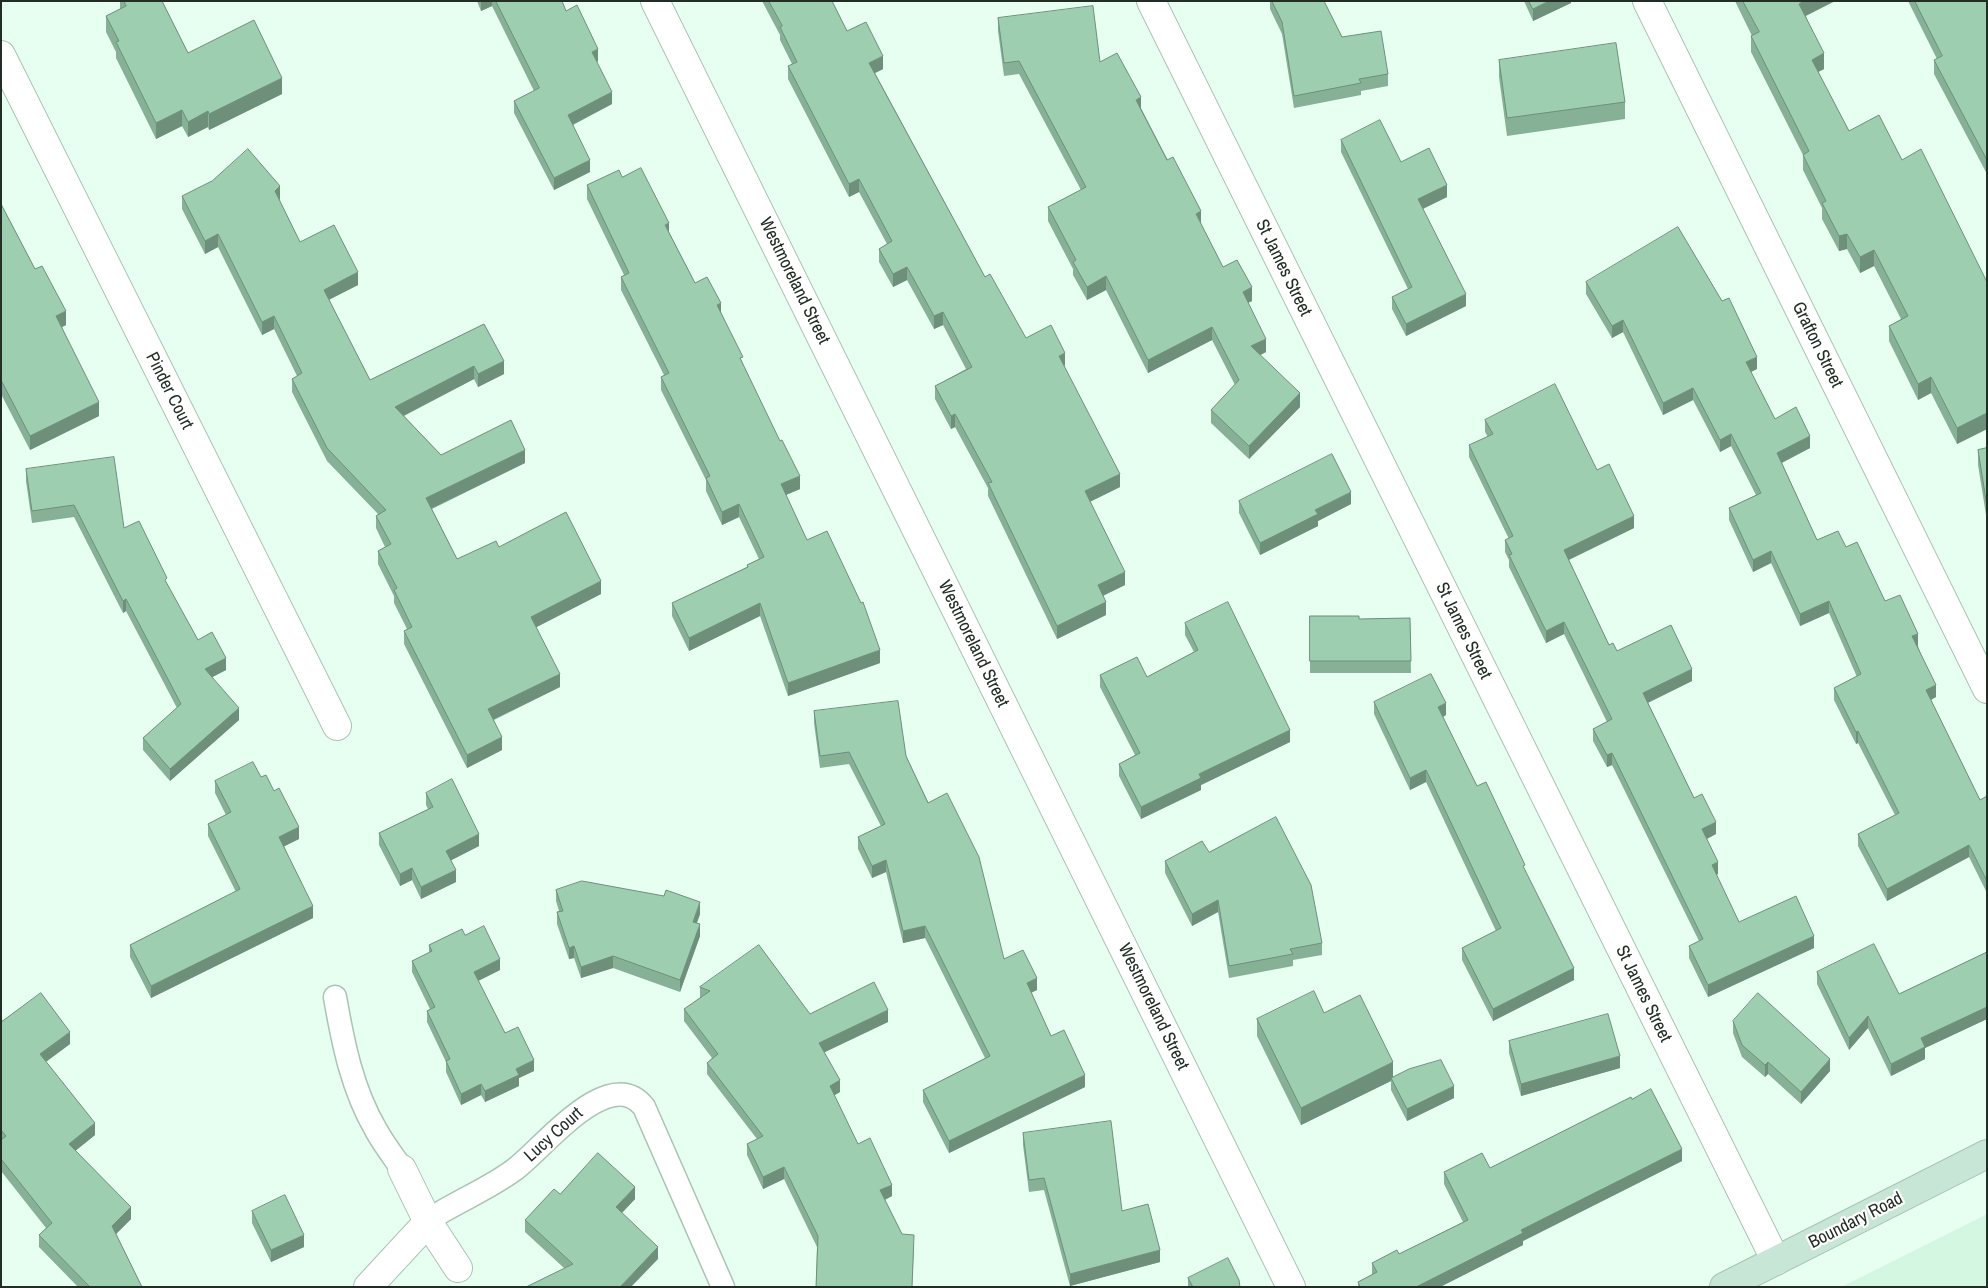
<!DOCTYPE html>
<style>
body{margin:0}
#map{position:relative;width:1988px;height:1288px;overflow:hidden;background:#e7fff0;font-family:"Archivo Narrow",sans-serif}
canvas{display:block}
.frame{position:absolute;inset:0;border:2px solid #222d26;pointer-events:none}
</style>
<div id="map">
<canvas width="1988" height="1288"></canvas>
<div class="frame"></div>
</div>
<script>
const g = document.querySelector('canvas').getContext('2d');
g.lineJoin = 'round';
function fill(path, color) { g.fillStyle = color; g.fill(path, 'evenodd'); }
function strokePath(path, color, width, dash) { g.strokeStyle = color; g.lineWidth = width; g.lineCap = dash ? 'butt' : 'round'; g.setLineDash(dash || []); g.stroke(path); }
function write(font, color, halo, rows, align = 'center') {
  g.font = font + ' "Archivo Narrow",sans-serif'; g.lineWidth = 4.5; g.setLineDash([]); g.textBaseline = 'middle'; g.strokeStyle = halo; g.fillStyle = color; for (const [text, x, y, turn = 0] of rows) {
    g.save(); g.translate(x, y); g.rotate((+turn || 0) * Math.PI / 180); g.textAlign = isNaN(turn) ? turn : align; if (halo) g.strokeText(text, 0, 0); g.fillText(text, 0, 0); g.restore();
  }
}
fill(new Path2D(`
 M1987,1214V1287H1841Z`), '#d3f7e0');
const lane = new Path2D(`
 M335,997C343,1043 352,1089 376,1130C383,1143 393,1156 402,1169
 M428,1222L438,1214C463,1199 491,1187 514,1170C541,1151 609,1062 644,1107L723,1287`);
const street = new Path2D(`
 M655,1L1291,1287
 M1151,1L1776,1261
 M1647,1L1987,689
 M1,55L337,726
 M402,1169L428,1222L458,1268
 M368,1287L428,1222`);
const secondary = new Path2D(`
 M1724,1287L1987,1154`);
strokePath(lane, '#a8c4b2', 25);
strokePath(street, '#a8c4b2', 30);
strokePath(secondary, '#a8c4b2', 30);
strokePath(lane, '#fff', 22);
strokePath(street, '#fff', 28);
strokePath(secondary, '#c8e6d6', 28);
fill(new Path2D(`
 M120,1H162L188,53L282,94L209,130L208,127L188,137L182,126L156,139L116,58V52L106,32V16L120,9Z
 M477,1H562L566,11L598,61L597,62L612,104L573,125L590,172L554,190L514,113V101L534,91L492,6L481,11Z
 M762,1H832L847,31L883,69L875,73L985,277L1026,338L1065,365L1064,366L1120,487L1090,502L1125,585L1103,596L1106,615L1057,639L988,496V488L955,427L951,429L935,399V386L966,369L943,325L934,329L907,280L893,287L879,262V249L887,244L859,192L849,197L788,79V66L792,64L780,40V35Z
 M1270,1H1324L1342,37L1388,74V86L1361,91V95L1294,108L1282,34L1270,9Z
 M1524,1H1571V3L1533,21Z
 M1735,1H1835L1806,16L1824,69L1818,72L1849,131L1902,160L1987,282V429L1957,444L1931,393L1918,400L1889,341V326L1901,319L1874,266L1860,273L1847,249L1839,251L1822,219V208L1803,170V155L1751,52V36H1752Z
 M1908,1H1987V174L1934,74V60L1937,59Z
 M998,18L1100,62L1141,108L1223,267L1252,301L1248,303L1266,352L1260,355L1300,407L1249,459L1211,423V410L1235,385L1212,340L1148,373L1106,290L1087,300L1073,275V269L1048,221V207L1081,190L1019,74L1004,76L998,31Z
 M1499,60L1625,102V119L1507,136L1499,77Z
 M1341,140L1401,162L1447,197L1423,209L1466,306L1406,336L1392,309V297L1408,289L1341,152Z
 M622,177L669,232L695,283L721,312L743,364L800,489L786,495L807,540L880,663L788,696L760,616L689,651L672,616V603L747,567V565L759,559L739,517L722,525L706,491V480L661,390V377L664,375L621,290V277L624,275L587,199V185Z
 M182,196L280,199L279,200L300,242L358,285L329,300L370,380L484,324L504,374L478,387L474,379L404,416L441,455L525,463L432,509L457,559L499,547L601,594L536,627L560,687L494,720L502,750L467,768L404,644V631L407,629L394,603V596L378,564V551L385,547L376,528V516L378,514L327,461L292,392V379L297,376L274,329L262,335L218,247L205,254L182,209Z
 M1,204L35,269L66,325L62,327L99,416L30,450L1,394Z
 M1586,282L1757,369L1751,372L1775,419L1810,448L1782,463L1817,540L1846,547L1918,646L1936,697L1931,700L1980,800L1987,796V893L1969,857L1887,901L1858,846V834L1895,815L1858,743L1856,744L1834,700V688L1857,677L1829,613L1800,626L1771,563L1753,572L1729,520V508L1756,495L1731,446L1720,452L1693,400L1663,415L1623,332L1612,338L1586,294Z
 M1485,420L1597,470L1634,528L1569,560L1609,645L1617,651L1692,681L1648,703L1694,798L1716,834L1707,839L1718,874L1716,875L1739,922L1814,948L1708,997L1689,958V946L1699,941L1612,765L1607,767L1593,741V729L1607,722L1564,634L1546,643L1509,567V560L1505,552V540L1509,539L1469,457V445L1488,437L1485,432Z
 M1987,448V521L1978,465V450Z
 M26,469L124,528L167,585L198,640L226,670L212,677L239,720L170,781L143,750V738L177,708L126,611L123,613L74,517L32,523L26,481Z
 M1239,501L1351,504L1318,521V526L1260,555L1239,513Z
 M1310,616L1359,619L1410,618L1411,673H1310Z
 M1185,623L1290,742L1201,785V790L1141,819L1119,776V764L1135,755L1100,687V675L1147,677L1194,652L1185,635Z
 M1374,702L1446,715L1443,717L1477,786L1525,871L1574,980L1493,1021L1462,960V948L1496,931L1426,782L1410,790L1374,714Z
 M814,711L906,756L1004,959L1037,990L1031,992L1051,1036L1085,1087L949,1153L923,1102V1090L985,1058L925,938L903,943L886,872L872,878L858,849V837L881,826L849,764L820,768L814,723Z
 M261,777L299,839L284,846L313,918L151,998L130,957V945L236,892L208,836V824L226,815L215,793V781Z
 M426,793L479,846L451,860L456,882L421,899L412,880L400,886L379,845V833L428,809L426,805Z
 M1209,852L1322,943V955L1293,960V966L1229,978L1218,912L1192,926L1165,873V861Z
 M556,890L700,914L697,923L700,936L680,992L613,968L581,978L574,958L569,959L557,924V912L559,911L556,901Z
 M465,935L500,970L478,981L505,1033L534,1071L519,1078V1086L485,1102L481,1095L461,1105L446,1072V1062L427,1022V1011L430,1009L412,972V961L429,953V945Z
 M1987,952V1019L1925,1048V1059L1891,1076L1868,1028L1849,1050L1817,984V972L1899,994Z
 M700,987L810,1014L888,1022L824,1052L840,1092L834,1095L858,1144L892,1196L885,1200L902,1234L914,1247L912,1287H816L817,1247L784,1179L763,1189L747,1155V1144L757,1139L707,1074V1063L712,1058L684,1021V1009L700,998Z
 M1324,1013L1393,1077L1454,1098L1407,1121L1391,1090V1081L1301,1125L1257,1036V1019Z
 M1,1018L2,1021L70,1044L46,1062L95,1135L75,1151L131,1219L116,1234L142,1287H78L39,1247V1235L46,1228L1,1171Z
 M1733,1021L1830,1071L1801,1104L1768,1074L1765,1077L1742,1057L1733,1033Z
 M1509,1041L1620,1068L1521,1096L1509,1053Z
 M1632,1099L1682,1161L1523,1241V1245L1440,1287H1358V1282L1372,1275V1263L1399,1254L1463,1222L1444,1184V1172L1490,1168Z
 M1023,1133L1122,1211L1160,1262L1070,1286L1044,1190L1029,1192L1023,1145Z
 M560,1194L635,1199L622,1213L658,1259L564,1268L525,1232V1220Z
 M252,1211L304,1247L271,1262L252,1223Z
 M1188,1278L1240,1287H1188Z`), '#87b197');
fill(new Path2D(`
 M481,1H492V6L481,11Z
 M1549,1H1571V3L1533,21V9Z
 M1804,1H1835L1799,19V4Z
 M598,49V61L592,64V52Z
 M1824,53V69L1812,75V60Z
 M883,56V69L869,76V63Z
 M282,78V94L209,130V114Z
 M612,92V104L568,127V115Z
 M1141,97V111L1136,100Z
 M182,110V126L156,139V123Z
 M208,111V127L188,137V122Z
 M590,160V172L554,190V178Z
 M859,179V192L849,197V184Z
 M1447,185V197L1418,211V199Z
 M280,186V199L275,204V191Z
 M1201,211V224L1196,214Z
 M669,223V236L665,225Z
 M218,234V247L205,254V241Z
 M1847,234V249L1839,251V236Z
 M1874,250V266L1860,273V257Z
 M907,267V280L893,287V274Z
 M358,272V285L324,302V290Z
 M1106,276V290L1087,300V287Z
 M1252,287V301L1243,305V292Z
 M1466,294V306L1406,336V324Z
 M721,303V317L717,305Z
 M66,311V325L56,330V316Z
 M943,312V325L934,329V316Z
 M274,316V329L262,335V322Z
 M1623,320V332L1612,338V326Z
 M1212,327V340L1148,373V360Z
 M1266,339V352L1251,360V346Z
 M1065,353V365L1059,369V356Z
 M1757,357V369L1746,374V362Z
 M504,361V374L478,387V374Z
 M474,366V379L395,420V407Z
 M1931,377V393L1918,400V384Z
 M1693,388V400L1663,415V403Z
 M1300,393V407L1249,459V446Z
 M99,402V416L30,450V436Z
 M1987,413V429L1957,444V428Z
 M955,414V427L951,429V416Z
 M1731,434V446L1720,452V440Z
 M1810,436V448L1777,465V453Z
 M525,450V463L426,511V498Z
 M1120,474V487L1085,504V491Z
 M800,476V489L781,497V484Z
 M1351,492V504L1318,521V526L1260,555V543L1315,510Z
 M739,504V517L722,525V512Z
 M1634,516V528L1564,562V550Z
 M1771,551V563L1753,572V560Z
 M1125,572V585L1098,598V585Z
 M601,581V594L531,630V617Z
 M126,599V611L123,613V601Z
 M1829,601V613L1800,626V614Z
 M1106,602V615L1057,639V626Z
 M760,603V616L689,651V638Z
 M1564,622V634L1546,643V631Z
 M1918,634V646L1912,648V636Z
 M880,650V663L788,696V683Z
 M226,658V670L205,681V669Z
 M1692,669V681L1643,705V693Z
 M560,674V687L488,722V709Z
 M1936,685V697L1926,702V690Z
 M1446,703V715L1438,719V707Z
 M239,708V720L170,781V769Z
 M1290,730V742L1201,785V790L1141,819V807L1199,774Z
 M1858,731V743L1856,744V732Z
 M502,737V750L467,768V755Z
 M1612,753V765L1607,767V755Z
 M1426,770V782L1410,790V778Z
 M1716,822V834L1702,841V829Z
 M299,827V839L279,849V837Z
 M479,834V846L446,863V851Z
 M1969,845V857L1887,901V889Z
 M886,860V872L872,878V866Z
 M1718,862V874L1712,877V865Z
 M412,868V880L400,886V874Z
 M456,870V882L421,899V887Z
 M1218,900V912L1192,926V914Z
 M700,902V914L693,933V922Z
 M313,906V918L151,998V986Z
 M700,924V936L680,992V980Z
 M925,926V938L903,943V931Z
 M1814,936V948L1708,997V985Z
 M574,946V958L569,959V948Z
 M613,956V968L581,978V967Z
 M500,959V970L474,983V972Z
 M1574,968V980L1493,1021V1009Z
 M1037,978V990L1027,995V983Z
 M1987,1007V1019L1925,1048V1059L1891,1076V1064L1921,1038Z
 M888,1010V1022L819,1055V1043Z
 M1868,1016V1028L1849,1050V1038Z
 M70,1032V1044L40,1066V1054Z
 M1620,1056V1068L1521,1096V1084Z
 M1830,1059V1071L1801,1104V1092Z
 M534,1060V1071L519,1078V1086L485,1102V1091L516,1069Z
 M1393,1062V1080L1391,1078V1081L1301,1125V1108Z
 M1768,1062V1074L1765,1077V1065Z
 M1085,1075V1087L949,1153V1141Z
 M840,1080V1092L830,1098V1086Z
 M481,1084V1095L461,1105V1094Z
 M1454,1086V1098L1407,1121V1109Z
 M95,1123V1135L69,1156V1144Z
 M1682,1149V1161L1523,1241V1245L1440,1287H1416L1521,1230Z
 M784,1167V1179L763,1189V1177Z
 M892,1185V1196L880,1202V1190Z
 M635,1187V1199L616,1219V1207Z
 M131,1207V1219L112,1238V1226Z
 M304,1235V1247L271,1262V1250Z
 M658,1247V1259L631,1287H620Z
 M1160,1250V1262L1070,1286V1274Z`), '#6e907b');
const building = new Path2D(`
 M124,1H162L188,53L254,20L282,78L209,114L208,111L188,122L182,110L156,123L116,42L119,41L106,16L126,6Z
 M496,1H562L566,11L577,5L598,49L592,52L612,92L568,115L590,160L554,178L514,101L539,88Z
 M769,1H832L847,31L866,22L883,56L869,63L985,277L990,274L1026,338L1051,325L1065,353L1059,356L1120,474L1085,491L1125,572L1098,585L1106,602L1057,626L988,483L992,482L955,414L951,416L935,386L972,367L943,312L934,316L907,267L893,274L879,249L892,241L859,179L849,184L788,66L797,62L780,27L782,26Z
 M1272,1H1324L1342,37L1381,31L1388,74L1359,79L1361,83L1294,96L1282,22Z
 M1529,1H1549L1533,9Z
 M1743,1H1804L1799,4L1824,53L1812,60L1849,131L1879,115L1902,160L1921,149L1987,282V413L1957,428L1931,377L1918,384L1889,326L1908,316L1874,250L1860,257L1847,234L1839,236L1822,203L1826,201L1803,155L1809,151L1751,36L1759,32Z
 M1915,1H1987V160L1934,60L1942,56Z
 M1093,6L1100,62L1117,53L1141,97L1136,100L1167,160L1173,157L1201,211L1196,214L1223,267L1237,260L1252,287L1243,292L1266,339L1251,346L1300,393L1249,446L1211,410L1239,380L1212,327L1148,360L1106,276L1087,287L1073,262L1076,260L1048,207L1086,187L1019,61L1004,63L998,18Z
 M1616,43L1625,102L1507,118L1499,60Z
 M1380,120L1401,162L1429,148L1447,185L1418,199L1466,294L1406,324L1392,297L1412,287L1341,140Z
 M248,149L280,186L275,191L300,242L334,225L358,272L324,290L370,380L484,324L504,361L478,374L474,366L395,407L441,455L511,420L525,450L426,498L457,559L496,541L499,547L566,512L601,581L531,617L560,674L488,709L502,737L467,755L404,631L412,627L394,590L397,588L378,551L391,544L376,516L386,510L327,448L292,379L302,373L274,316L262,322L218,234L205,241L182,196L212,181Z
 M641,168L669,223L665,225L695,283L707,277L721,303L717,305L743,357L740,358L780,441L782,440L800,476L781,484L807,540L827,531L861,603L863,602L880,650L788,683L760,603L689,638L672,603L748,567L747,565L764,557L739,504L722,512L706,478L710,476L661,377L669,373L621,277L629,273L587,185L619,170L622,177Z
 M1,204L35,269L42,266L66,311L56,316L99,402L30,436L1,380Z
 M1678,227L1722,301L1729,298L1757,357L1746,362L1775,419L1796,407L1810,436L1777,453L1817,540L1838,531L1846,547L1857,542L1885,601L1900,595L1918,634L1912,636L1936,685L1926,690L1980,800L1987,796V881L1969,845L1887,889L1858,834L1899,813L1858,731L1856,732L1834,688L1861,674L1829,601L1800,614L1771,551L1753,560L1729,508L1761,493L1731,434L1720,440L1693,388L1663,403L1623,320L1612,326L1586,282Z
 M1555,384L1597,470L1609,464L1634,516L1564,550L1609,645L1613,643L1617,651L1671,625L1692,669L1643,693L1694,798L1702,794L1716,822L1702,829L1718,862L1712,865L1739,922L1796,896L1814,936L1708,985L1689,946L1703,939L1612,753L1607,755L1593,729L1612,719L1564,622L1546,631L1509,555L1512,554L1505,540L1513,536L1469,445L1493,434L1485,420Z
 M1987,448V506L1978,450Z
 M1332,454L1351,492L1315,510L1318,514L1260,543L1239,501Z
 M114,457L124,528L139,521L167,578L165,580L198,640L212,632L226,658L205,669L239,708L170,769L143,738L181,704L126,599L123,601L74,505L32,511L26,469Z
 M1228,602L1290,730L1199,774L1201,778L1141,807L1119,764L1140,753L1100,675L1137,657L1147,677L1198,650L1185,623Z
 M1310,616H1359V619L1410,618L1411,661H1310Z
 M1431,674L1446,703L1438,707L1477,786L1486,782L1525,865L1523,866L1574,968L1493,1009L1462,948L1501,928L1426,770L1410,778L1374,702Z
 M898,701L906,756L928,803L947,793L979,857L1004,959L1023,950L1037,978L1027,983L1051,1036L1064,1030L1085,1075L949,1141L923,1090L990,1056L925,926L903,931L886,860L872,866L858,837L885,824L849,752L820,756L814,711Z
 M253,762L261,777L266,775L274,791L279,788L299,827L279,837L313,906L151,986L130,945L240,889L208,824L231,812L215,781Z
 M452,779L479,834L446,851L456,870L421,887L412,868L400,874L379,833L433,807L426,793Z
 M1276,817L1311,885L1322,943L1290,949L1293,954L1229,966L1218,900L1192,914L1165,861L1202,841L1209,852Z
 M582,881L664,896L666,890L700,902L693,922L700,924L680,980L613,956L581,967L574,946L569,948L557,912L563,911L556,890Z
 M484,926L500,959L474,972L505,1033L518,1027L534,1060L516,1069L519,1075L485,1091L481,1084L461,1094L446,1061L450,1059L427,1011L435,1007L412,961L432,951L429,945L462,929L465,935Z
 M1874,944L1899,994L1987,952V1007L1921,1038L1925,1047L1891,1064L1868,1016L1849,1038L1817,972Z
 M759,945L810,1014L874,982L888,1010L819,1043L840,1080L830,1086L858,1144L870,1138L892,1185L880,1190L902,1234L914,1235L912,1287H816L818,1236L784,1167L763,1177L747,1144L763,1136L707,1063L718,1054L684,1009L710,991L700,987Z
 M1314,991L1324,1013L1360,995L1393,1062L1301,1108L1257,1019Z
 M41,993L70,1032L40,1054L95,1123L69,1144L131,1207L112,1226L142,1287H90L39,1235L52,1223L1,1159V1140L6,1136L1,1130V1018L2,1021Z
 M1758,993L1830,1059L1801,1092L1768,1062L1765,1065L1742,1045L1733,1021Z
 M1608,1014L1620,1056L1521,1084L1509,1041Z
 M1441,1060L1454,1086L1407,1109L1391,1078L1409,1069Z
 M1651,1089L1682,1149L1521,1230L1523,1233L1416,1287H1360L1358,1282L1377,1272L1372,1263L1397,1250L1399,1254L1468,1220L1444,1172L1482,1153L1490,1168L1631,1097L1632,1099Z
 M1111,1121L1122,1211L1148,1204L1160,1250L1070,1274L1044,1178L1029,1180L1023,1133Z
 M598,1153L635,1187L616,1207L658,1247L620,1287H526L573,1264L525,1220L554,1189L560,1194Z
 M285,1195L304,1235L271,1250L252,1211Z
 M1228,1258L1239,1280L1240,1287H1193L1188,1278Z`);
fill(building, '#9dceb0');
strokePath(building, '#6e907b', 1);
write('18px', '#222d26', '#fff', [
 ["St James Street",1283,268,64],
 ["Westmoreland Street",794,281,64],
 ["Grafton Street",1817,345,64],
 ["Pinder Court",169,391,63],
 ["St James Street",1463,631,64],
 ["Westmoreland Street",973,644,64],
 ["St James Street",1643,994,64],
 ["Westmoreland Street",1153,1007,64],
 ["Lucy Court",554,1135,-42],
 ["Boundary Road",1856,1221,-27]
]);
</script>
